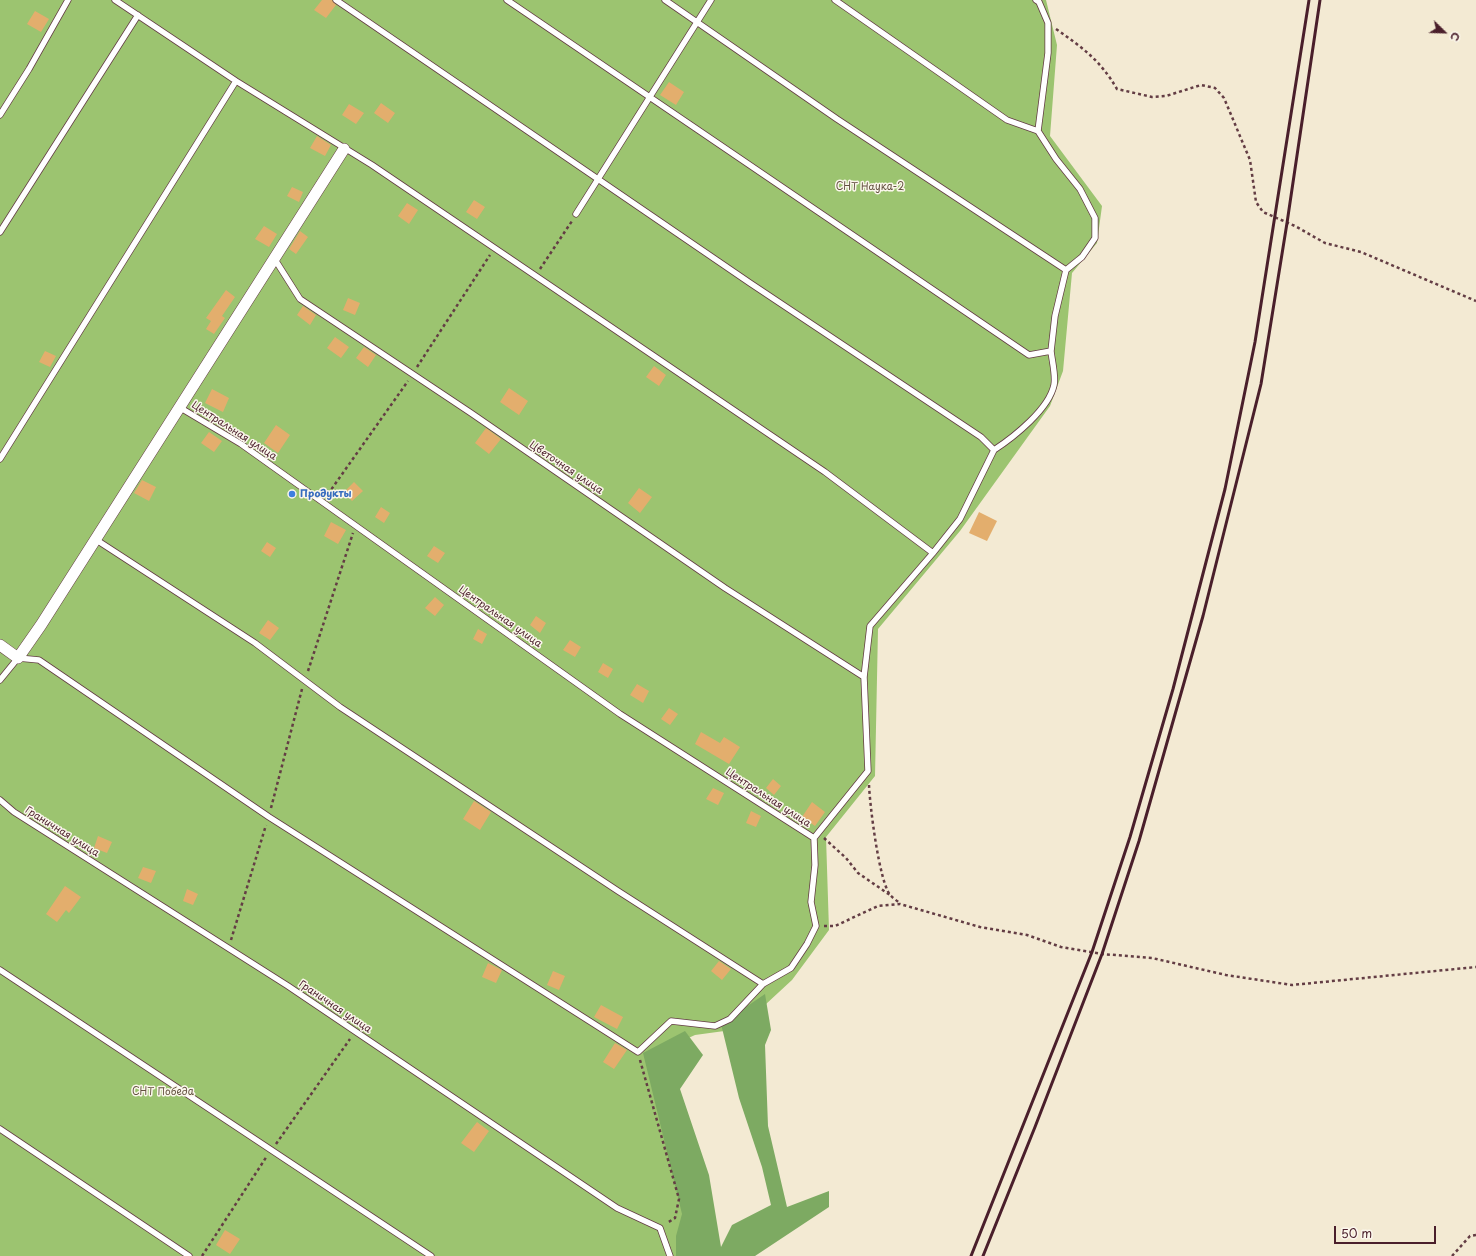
<!DOCTYPE html>
<meta charset="utf-8">
<style>
body{margin:0}
#map{position:relative;width:1476px;height:1256px;overflow:hidden;background:#f3ead3;font-family:"Playpen Sans",sans-serif}
canvas{display:block}
.north{position:absolute;left:1424px;top:12px;width:40px;height:40px;-webkit-text-stroke:3px #fbf7ec;paint-order:stroke;rotate:113deg;font-size:11px;font-weight:700;line-height:16px;text-align:center;color:#4a1f2b}
.north::after{content:'';display:block;margin:auto;width:14px;height:18px;background:#4a1f2b;clip-path:polygon(50% 0,100% 100%,50% 72%,0 100%)}
.scale{position:absolute;left:1334px;top:1226px;width:102px;height:18px;box-sizing:border-box;border:2px solid #4a1f2b;border-top:0;padding-left:5px;font-size:12px;line-height:14px;white-space:nowrap;color:#4a1f2b;-webkit-text-stroke:3px #fbf7ec;paint-order:stroke}
</style>
<div id="map">
<canvas width="1476" height="1256"></canvas>
<div class="north">С</div>
<div class="scale">50 m</div>
</div>
<script>
const g = document.querySelector('canvas').getContext('2d');
g.lineJoin = 'round';
function fill(path, color) { g.fillStyle = color; g.fill(path, 'evenodd'); }
function strokePath(path, color, width, dash) { g.strokeStyle = color; g.lineWidth = width; g.lineCap = dash ? 'butt' : 'round'; g.setLineDash(dash || []); g.stroke(path); }
function write(font, color, halo, rows, align = 'center') {
  g.font = font + ' "Playpen Sans",sans-serif'; g.lineWidth = 3; g.setLineDash([]); g.textBaseline = 'middle'; g.strokeStyle = halo; g.fillStyle = color; for (const [text, x, y, turn = 0] of rows) {
    g.save(); g.translate(x, y); g.rotate((+turn || 0) * Math.PI / 180); g.textAlign = isNaN(turn) ? turn : align; if (halo) g.strokeText(text, 0, 0); g.fillText(text, 0, 0); g.restore();
  }
}
fill(new Path2D(`
 M0,0H1046L1057,45L1050,136L1102,206L1097,243L1072,273L1063,371L1050,406L960,531L878,629L875,776L826,837L829,930L792,980L739,1029L695,1035L653,1054L687,1220L684,1256H0Z`), '#9cc470');
fill(new Path2D(`
 M765,994L771,1030L765,1045L768,1126L787,1207L829,1191V1207L755,1256H676V1236L682,1214L643,1053L685,1031L703,1055L680,1089L709,1175L721,1247L732,1225L771,1205L762,1167L739,1098L721,1024Z`), '#7daa62');
fill(new Path2D(`
 M322,0H332L336,5L326,18L314,10Z
 M35,11L49,19L41,32L27,24Z
 M669,82L684,92L676,105L660,95Z
 M381,103L395,113L388,123L374,113Z
 M349,104L364,113L356,124L342,115Z
 M317,136L331,145L325,156L310,148Z
 M292,187L303,192L299,202L287,196Z
 M474,200L485,207L477,219L466,212Z
 M407,203L418,210L409,224L398,216Z
 M264,226L277,234L269,247L255,239Z
 M300,231L308,237L296,254L289,249Z
 M226,290L235,297L222,316L225,318L214,334L206,329L211,321L206,318Z
 M348,298L360,303L355,315L343,310Z
 M303,306L316,315L310,325L297,315Z
 M335,337L349,347L341,358L327,348Z
 M364,347L376,355L368,367L356,358Z
 M45,351L56,356L50,367L39,362Z
 M654,366L666,375L659,386L646,377Z
 M509,388L528,401L519,415L500,402Z
 M212,389L229,398L223,412L205,403Z
 M276,425L290,435L278,453L264,443Z
 M486,428L501,439L489,454L475,443Z
 M209,432L222,441L214,452L201,443Z
 M142,480L156,487L149,501L134,493Z
 M354,482L363,491L352,501L344,492Z
 M639,488L652,497L640,513L628,503Z
 M381,507L390,513L384,523L375,517Z
 M979,512L997,521L987,541L969,533Z
 M331,522L346,530L338,544L324,536Z
 M267,542L276,548L270,557L261,551Z
 M434,546L445,553L438,563L427,556Z
 M435,597L444,605L435,616L425,608Z
 M536,616L546,623L540,633L530,625Z
 M268,620L279,628L270,640L259,633Z
 M478,629L487,634L482,644L473,639Z
 M570,640L581,647L575,657L563,650Z
 M603,663L613,669L608,678L598,672Z
 M637,684L649,691L643,703L630,695Z
 M669,708L678,714L670,725L661,719Z
 M701,732L720,743L724,737L740,747L729,764L695,744Z
 M773,779L781,786L774,795L766,788Z
 M713,788L724,793L718,805L706,799Z
 M474,801L491,812L480,830L463,819Z
 M812,802L825,812L815,826L802,817Z
 M751,811L761,816L756,827L746,823Z
 M98,836L112,842L107,853L94,848Z
 M143,867L156,871L151,883L138,878Z
 M65,886L81,897L69,913L66,910L57,922L46,914Z
 M187,889L198,894L193,905L183,901Z
 M719,961L731,969L722,980L711,971Z
 M488,963L502,970L496,983L482,977Z
 M553,971L565,976L559,990L547,985Z
 M601,1005L623,1017L617,1029L594,1017Z
 M615,1043L627,1050L614,1069L603,1062Z
 M477,1122L489,1131L474,1152L461,1143Z
 M225,1230L240,1239L230,1254L216,1245Z`), '#e3ae6d');
const lane = new Path2D(`
 M115,0L236,81L372,165L825,472L933,553
 M336,0L750,283L981,437L994,450L960,519L933,553L870,626L864,677L868,771L814,838L815,865L811,902L816,926L807,944L791,968L763,984
 M507,0L1029,355L1051,351C1052,361 1056,376 1054,385C1049,409 1014,437 994,450
 M665,0L837,119L1066,270L1055,316L1051,351
 M835,0L1007,120L1038,131
 M1036,0L1039,2L1048,23V53L1038,131L1056,159L1080,189L1095,218V238L1082,257L1066,270
 M0,115L29,69L68,0
 M576,214L711,0
 M0,232L138,15
 M274,258L300,299L471,413L725,588L864,677
 M179,407L241,444L620,714L814,838
 M0,459L236,81
 M0,680L18,658L39,660L269,817L638,1052L671,1021L715,1026L730,1019L763,984L618,891L340,707L255,643L95,539
 M0,800L14,812L288,986L617,1208L660,1228L670,1256
 M0,970L431,1256
 M0,1129L189,1256`);
const street = new Path2D(`
 M0,645L18,658L41,625L344,149`);
strokePath(lane, '#633d44', 7);
strokePath(street, '#633d44', 12);
strokePath(new Path2D(`
 M1056,29C1083,48 1100,60 1117,89L1152,97L1166,96L1201,85L1215,88L1224,98L1250,160L1256,202L1263,212L1295,226L1325,243L1361,252L1476,301
 M540,269L572,221
 M417,367L490,255
 M328,494L408,381
 M308,671L353,533
 M869,785C870,807 879,880 890,895C893,898 897,901 900,903
 M271,808L302,689
 M824,838L846,858L858,873L890,895
 M824,926H835L878,906L900,904L980,927L1027,935L1061,947L1102,954L1152,958L1226,975L1292,985L1476,967
 M231,940L266,825
 M640,1060L679,1199L675,1218L667,1223
 M276,1144L350,1039
 M202,1256L267,1156
 M1452,1256L1470,1236L1476,1235`), '#633d44', 2.5, [3, 3]);
strokePath(lane, '#fff', 5.5);
strokePath(street, '#fff', 11);
strokePath(new Path2D(`
 M971,1256L1092,952L1130,837L1173,689L1225,489L1255,342L1309,0
 M983,1256L1035,1127L1102,954L1139,841L1203,616L1261,384L1287,223L1320,0`), '#4a1f2b', 3);
for (const [x, y, r, color] of [
 [292,494,4,"#3f7fe0"]
]) { const dot = new Path2D(); dot.arc(x, y, r, 0, 2 * Math.PI); g.fillStyle = color; g.fill(dot); strokePath(dot, '#fbf7ec', 1.5); }
write('10px', '#635140', '#fbf7ec', [
 ["СНТ Наука-2",870,187],
 ["СНТ Победа",163,1092]
]);
write('10px', '#4a1f2b', '#fbf7ec', [
 ["Центральная улица",234,431,33],
 ["Цветочная улица",566,468,34],
 ["Центральная улица",500,617,35],
 ["Центральная улица",768,798,33],
 ["Граничная улица",62,832,32],
 ["Граничная улица",335,1007,34]
]);
write('bold 10px', '#366cbe', '#fbf7ec', [
 ["Продукты",300,494]
], 'left');
</script>
